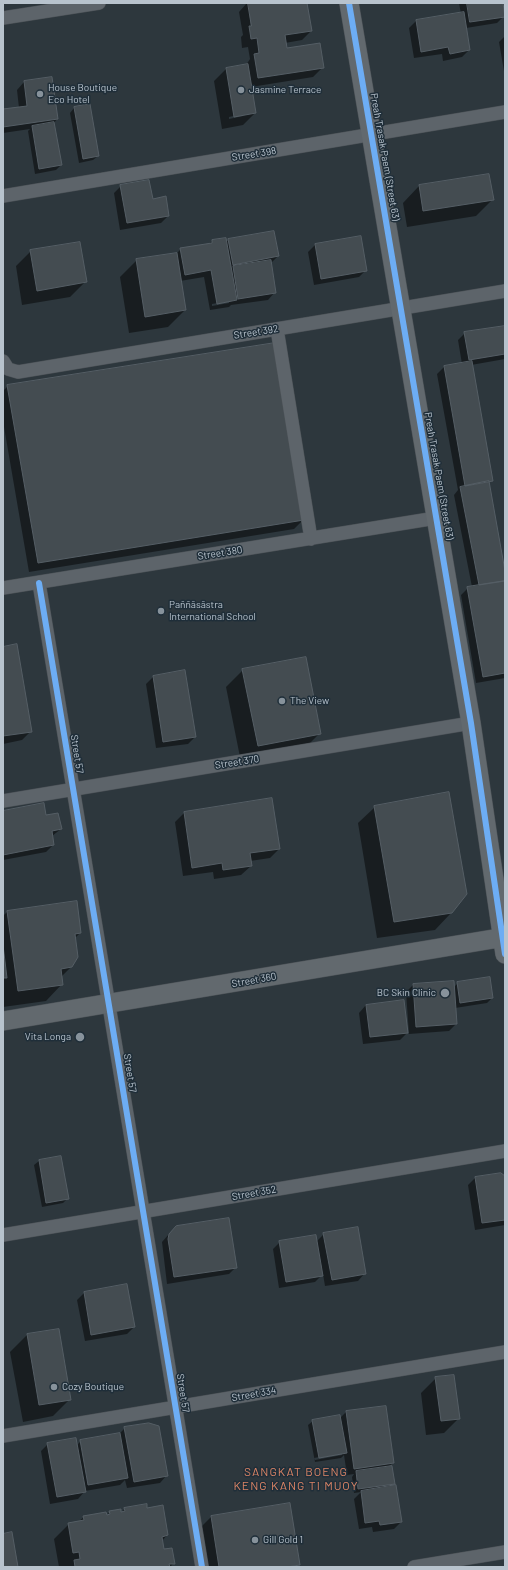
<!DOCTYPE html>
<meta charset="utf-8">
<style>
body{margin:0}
#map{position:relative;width:508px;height:1570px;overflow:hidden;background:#2d373d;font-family:Barlow,sans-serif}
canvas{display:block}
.frame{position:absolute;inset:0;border:4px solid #b8c3cd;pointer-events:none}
</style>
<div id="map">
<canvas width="508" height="1570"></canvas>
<div class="frame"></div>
</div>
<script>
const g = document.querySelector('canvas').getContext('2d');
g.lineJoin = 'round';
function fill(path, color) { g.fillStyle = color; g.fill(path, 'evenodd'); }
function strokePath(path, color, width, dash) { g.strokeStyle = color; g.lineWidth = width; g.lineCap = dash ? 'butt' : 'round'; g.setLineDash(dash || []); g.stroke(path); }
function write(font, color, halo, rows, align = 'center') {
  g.font = font + ' Barlow,sans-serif'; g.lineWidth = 3; g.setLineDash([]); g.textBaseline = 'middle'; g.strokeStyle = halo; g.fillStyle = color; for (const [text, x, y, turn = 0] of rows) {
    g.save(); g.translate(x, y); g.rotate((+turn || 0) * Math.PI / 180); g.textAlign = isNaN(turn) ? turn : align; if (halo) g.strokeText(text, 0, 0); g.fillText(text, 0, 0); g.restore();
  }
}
fill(new Path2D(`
 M247,3H306L311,31L302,40L285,43L287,49L322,68L313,77L251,87L255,113L243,125L222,129L214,81L226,69L246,65L250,59L248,47L242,48L241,37L243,35L239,12ZM243,114V116L229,119V117Z
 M459,3H502L504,16L497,23L466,28L469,50L462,57L443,61L442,54L414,58L409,28L416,21L461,14Z
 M505,36V77L499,42Z
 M51,79L57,119L54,123L61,165L56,170L35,174L28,131L30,129L3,133V110L19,108L17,90L24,82Z
 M74,108L98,156L93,160L79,163L70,113Z
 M489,175L493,199L476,216L407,227L403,203L419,186Z
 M121,186L152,200L168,216L161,223L120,230L114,193Z
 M360,237L366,270L359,277L314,285L308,252L315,245Z
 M229,240L278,256L271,263L275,292L268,300L231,305L229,307L210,310L204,277L180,281L185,310L168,327L129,333L120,277L137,260L176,254L181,249L209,244L212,241L226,242ZM229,301V303L212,306V304Z
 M31,251L85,282L70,297L22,305L16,266Z
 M505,327V359L471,365L492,480L488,484L505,580V678L476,683L461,595L468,588L472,587L454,495L458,490L437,374L444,367L462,364L458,340L465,333Z
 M8,386L303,520L294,529L29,572L3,421V391Z
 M3,648L31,731L22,740L3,744Z
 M243,670L320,733L303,750L241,762L226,687Z
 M153,677L195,737L188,744L156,748L146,684Z
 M375,807L451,913L435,930L377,938L358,823Z
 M3,812L45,817L61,829L52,836L53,845L46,852L3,860Z
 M184,813L279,849L270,858L250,861L251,866L241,875L214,879L213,872L183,876L175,822Z
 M7,912L80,933L75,938L71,967L61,977L62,984L46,1001L3,1007V916Z
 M453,982V988L458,983L492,998L487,1003L455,1008L456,1024L449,1031L409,1034L406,992L413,985Z
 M366,1005L407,1033L400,1040L363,1044L359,1013Z
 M60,1157L68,1198L63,1203L42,1207L34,1165L39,1161Z
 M505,1177V1225L475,1230L468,1185L475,1178Z
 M169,1234L236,1267L229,1274L167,1284L162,1242Z
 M324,1234L365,1273L358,1281L325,1286L323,1274L315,1282L279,1288L273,1249L280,1242H316Z
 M84,1293L134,1327L127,1334L85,1341L77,1300Z
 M58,1330L70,1399L53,1416L23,1422L10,1352L27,1335Z
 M436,1378L459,1418L444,1433L426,1435L421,1393Z
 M385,1407L393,1463L388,1467L394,1483L390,1487L401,1522L394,1529L373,1532L372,1527L359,1529L354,1499L361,1492L354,1493L352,1477L354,1474L347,1475L344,1455L341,1458L315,1462L308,1425L313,1421L340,1418L346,1412ZM342,1453V1455L315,1460L314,1458Z
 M125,1428L167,1475L160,1483L127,1488L125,1480L120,1485L85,1491L78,1499L50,1504L41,1451L48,1444L76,1446L81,1441L118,1435Z
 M125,1509H146L167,1535L162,1541L163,1550L174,1563L170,1567H59L54,1539L69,1524L78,1522L84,1517L106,1516L110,1512L120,1513Z
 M211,1517L299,1565L297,1567H200L195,1533Z`), '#0007');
const building = new Path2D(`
 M248,3H307L312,31L285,35L287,48L320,43L324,68L258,78L254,54L259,53L257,38L251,39L249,26H251Z
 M467,3H503L505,17L470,22Z
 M464,12L470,50L450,54L448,47L421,52L416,20Z
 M248,64L256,113L234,117L226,68Z
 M52,77L58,119L3,127V109L27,106L24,81Z
 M90,104L99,156L83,159L74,107Z
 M54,122L62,165L39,169L32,126Z
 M489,174L494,200L423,211L419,185Z
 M149,180L153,199L166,196L169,216L127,223L120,185Z
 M274,231L279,256L233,265L228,239Z
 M361,236L367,271L321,279L315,244Z
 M226,238L237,300L217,304L211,270L185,275L180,248L212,243V240Z
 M80,242L87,282L37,291L30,250Z
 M177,253L186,310L145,317L136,259Z
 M271,260L276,293L238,299L233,266Z
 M505,326V354L469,360L464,332Z
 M275,343L304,520L38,563L7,385Z
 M472,361L493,481L465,486L444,366Z
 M489,481L505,571V581L479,585L460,487Z
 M505,581V673L483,677L467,587Z
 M17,644L32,732L3,736V647Z
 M306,657L321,734L258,746L242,669Z
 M185,670L196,737L163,742L153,676Z
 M449,792L467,894L452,913L394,922L374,806Z
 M272,798L280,849L250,853L252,866L223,870L222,863L192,868L184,812Z
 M44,803L46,815L58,813L62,829L52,831L54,845L3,855V811Z
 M77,901L81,933L75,934L78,957L72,967L61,969L63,985L18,991L7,911Z
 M3,945L7,978H3Z
 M490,977L493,998L460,1003L457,982Z
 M454,981L457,1024L416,1027L413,984Z
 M404,1000L408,1033L370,1037L366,1005Z
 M61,1156L69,1199L46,1203L39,1160Z
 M501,1173L505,1176V1220L482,1223L475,1177Z
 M229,1218L237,1268L174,1277L168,1239L169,1234L176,1226Z
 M358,1227L366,1274L332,1280L323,1233Z
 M316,1235L323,1276L286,1282L279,1241Z
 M127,1284L135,1327L91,1335L84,1292Z
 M59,1329L71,1400L39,1405L27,1334Z
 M454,1375L460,1419L441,1421L435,1377Z
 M386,1406L394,1463L354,1469L346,1411Z
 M340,1415L347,1453L319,1458L312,1420Z
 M149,1423L159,1426L168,1476L134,1482L124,1427Z
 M120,1433L128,1478L88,1485L80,1440Z
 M76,1438L86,1492L57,1497L47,1443Z
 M392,1466L395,1484L358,1489L356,1471Z
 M396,1485L402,1522L380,1525L379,1521L365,1523L361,1491Z
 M290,1503L300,1565L287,1567H219L211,1516Z
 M147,1504V1508L163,1505L168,1535L162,1537L164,1549L172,1548L175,1564H169L170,1567H75L74,1560L80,1559L79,1552L73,1553L68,1523L84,1520L83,1516L106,1512L107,1515L110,1514L109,1511L121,1509V1512L125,1511L124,1508Z
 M12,1532L18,1567H3V1534Z`);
fill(building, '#444c51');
strokePath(building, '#555e65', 1);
const street = new Path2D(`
 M3,18L99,3
 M3,196L505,112
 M277,329L311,539
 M3,361L8,369L18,372L505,291
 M39,583L202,1567
 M3,588L436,518
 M3,801L471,723
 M3,1235L505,1151
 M3,1436L505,1352
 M414,1567L505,1552`);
const secondary = new Path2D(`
 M349,3L471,723L505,954
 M3,1021L505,937`);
strokePath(street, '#4c5257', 14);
strokePath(secondary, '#4c5257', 20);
strokePath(street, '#5d646a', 13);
strokePath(secondary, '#62696e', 19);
strokePath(new Path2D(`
 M349,3L471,723L505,954
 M39,583L202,1567`), '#6dadf4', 6);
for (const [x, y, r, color] of [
 [241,90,4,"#87929b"],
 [40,94,4,"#87929b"],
 [161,611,4,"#87929b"],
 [282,701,4,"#87929b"],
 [445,993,5,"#87929b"],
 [80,1037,5,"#87929b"],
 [54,1387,4,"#87929b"],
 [255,1540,4,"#87929b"]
]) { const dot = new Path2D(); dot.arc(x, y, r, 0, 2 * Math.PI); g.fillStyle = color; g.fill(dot); strokePath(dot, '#1f2e39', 1.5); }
write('10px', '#b8c3cd', '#1f2e39', [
 ["House Boutique",48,88],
 ["Eco Hotel",48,100],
 ["Jasmine Terrace",249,90],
 ["Paññāsāstra",169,605],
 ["International School",169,617],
 ["The View",290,701],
 ["BC Skin Clinic",436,993,"right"],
 ["Vita Longa",71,1037,"right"],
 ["Cozy Boutique",62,1387],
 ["Gill Gold 1",263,1540]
], 'left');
write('10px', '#b8c3cd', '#1f2e39', [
 ["Street 398",254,154,-9],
 ["Preah Trasak Paem (Street 63)",385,157,80],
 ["Street 392",256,332,-9],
 ["Preah Trasak Paem (Street 63)",439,476,80],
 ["Street 380",220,553,-9],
 ["Street 57",77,754,81],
 ["Street 370",237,762,-9],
 ["Street 360",254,980,-10],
 ["Street 57",130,1073,81],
 ["Street 352",254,1193,-10],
 ["Street 57",183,1393,81],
 ["Street 334",254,1394,-10]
]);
g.letterSpacing = '1px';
write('12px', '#db8465', '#1f2e39', [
 ["SANGKAT BOENG",296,1472],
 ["KENG KANG TI MUOY",296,1486]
]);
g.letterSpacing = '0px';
</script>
